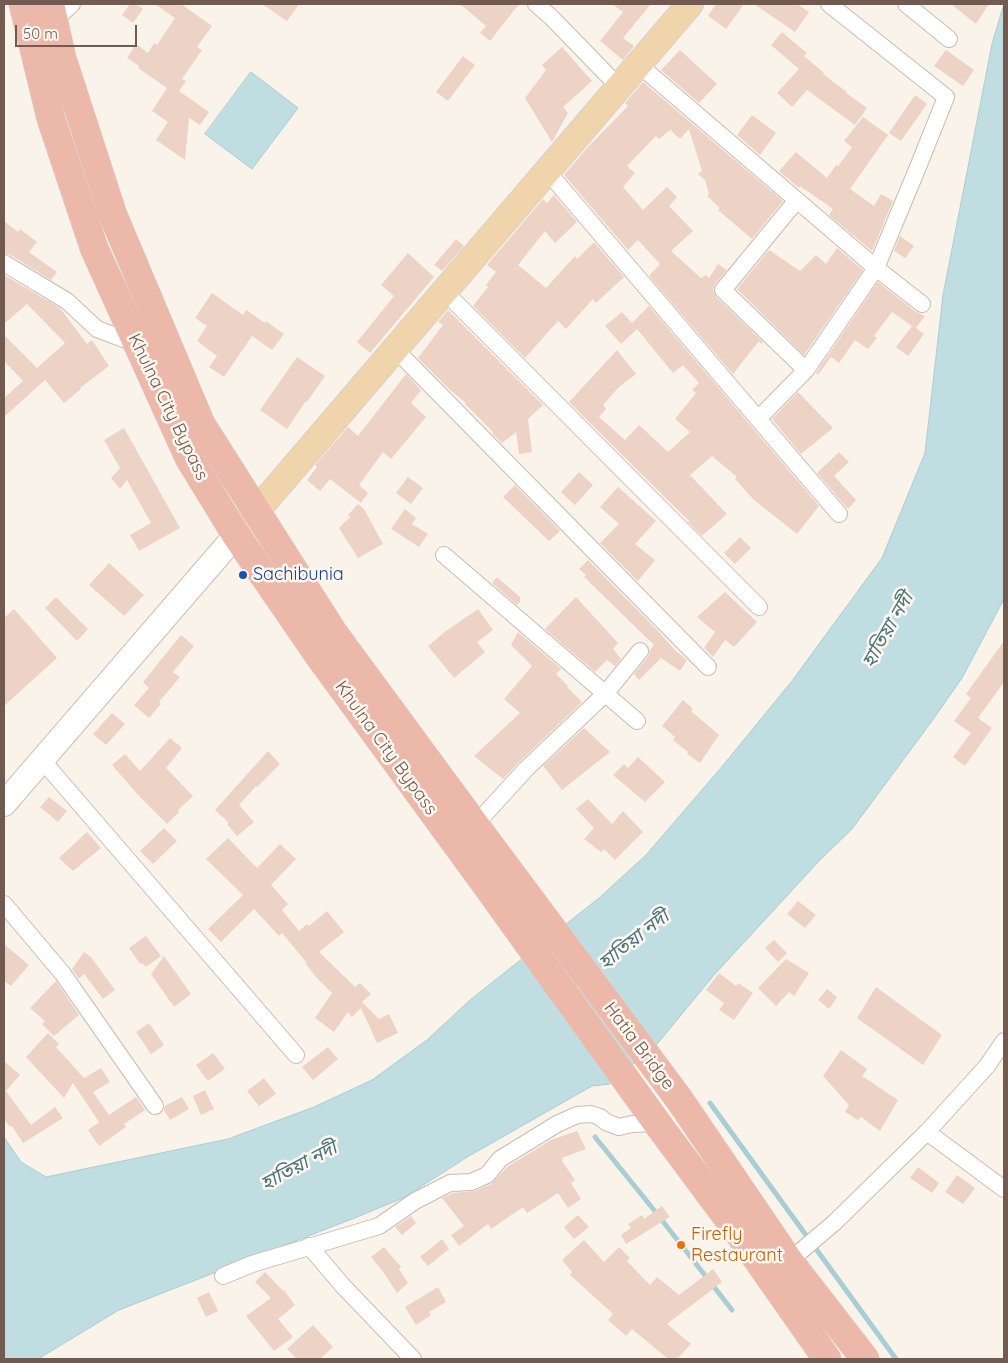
<!DOCTYPE html>
<meta charset="utf-8">
<style>
body{margin:0}
#map{position:relative;width:1008px;height:1363px;overflow:hidden;background:#faf3ea;font-family:Quicksand,sans-serif}
canvas{display:block}
.frame{position:absolute;inset:0;border:5px solid #715b50;pointer-events:none}
.scale{position:absolute;left:15px;top:25px;width:122px;height:22px;box-sizing:border-box;border:2px solid #715b50;border-top:0;padding-left:6px;font-size:15px;line-height:18px;white-space:nowrap;color:#715b50;-webkit-text-stroke:4px #fdf7f0;paint-order:stroke}
</style>
<div id="map">
<canvas width="1008" height="1363"></canvas>
<div class="frame"></div>
<div class="scale">50 m</div>
</div>
<script>
const g = document.querySelector('canvas').getContext('2d');
g.lineJoin = 'round';
function fill(path, color) { g.fillStyle = color; g.fill(path, 'evenodd'); }
function strokePath(path, color, width, dash) { g.strokeStyle = color; g.lineWidth = width; g.lineCap = dash ? 'butt' : 'round'; g.setLineDash(dash || []); g.stroke(path); }
function write(font, color, halo, rows, align = 'center') {
  g.font = font + ' Quicksand,"Noto Sans Bengali",sans-serif'; g.lineWidth = 5; g.setLineDash([]); g.textBaseline = 'middle'; g.strokeStyle = halo; g.fillStyle = color; for (const [text, x, y, turn = 0] of rows) {
    g.save(); g.translate(x, y); g.rotate((+turn || 0) * Math.PI / 180); g.textAlign = isNaN(turn) ? turn : align; if (halo) g.strokeText(text, 0, 0); g.fillText(text, 0, 0); g.restore();
  }
}
const water = new Path2D(`
 M1004,4V599L962,678L932,721L852,829L819,861L714,975L658,1043L610,1084L592,1086L469,1156L403,1198L357,1217L119,1310L38,1359H4V1137L21,1162L46,1177L228,1139L314,1107L372,1080L427,1040L470,1000L599,898L646,855L720,769L792,681L882,558L925,453L943,295L992,44Z
 M251,72L298,108L252,169L205,134Z`);
fill(water, '#c0dee1');
strokePath(water, '#a8cdd2', 1);
strokePath(new Path2D(`
 M710,1103L896,1359
 M595,1137L654,1210L732,1310`), '#a8cdd2', 5);
fill(new Path2D(`
 M130,4H136L143,9L133,23L122,15Z
 M155,4H181L212,26L197,47L202,50L182,79L186,81L179,91L209,112L200,125L189,118L185,160L156,140L168,122L152,111L167,88L138,68L139,66L127,58L136,44L148,53L154,43L157,45L175,18Z
 M262,4H299L287,21Z
 M460,4H519L490,41L480,33L486,26Z
 M612,4H651L623,38L634,46L623,60L600,41L623,12Z
 M716,4H744L726,29L708,16Z
 M754,4H797L809,12L795,32Z
 M951,4H989L976,24Z
 M782,32L807,53L804,56L824,73L823,74L847,92L846,93L867,108L855,125L807,90L792,107L777,93L799,69L771,45Z
 M562,47L592,81L563,107L568,113L552,142L525,98L546,70L542,65Z
 M680,50L717,84L699,103L661,70Z
 M946,50L974,70L963,86L934,66Z
 M463,56L475,65L448,101L436,92Z
 M643,82L783,201L752,239L718,210L720,208L707,196L709,194L705,180L698,174L702,171L689,129L680,139L670,130L659,139L656,136L627,166L635,173L623,187L643,210L667,187L677,197L669,206L693,231L671,251L701,278L706,275L709,278L718,264L727,270L715,284L713,289L714,293L716,297L763,342L761,344L759,341L733,374L649,276L660,264L638,240L628,250L564,175L587,148L628,106L625,103Z
 M915,95L927,104L901,141L889,133Z
 M752,115L776,133L760,155L737,135Z
 M863,117L888,135L850,189L874,206L881,194L893,201L872,251L829,215L833,209L800,186L799,188L779,171L796,152L827,178L836,165L838,166L852,147L844,141Z
 M554,195L577,222L555,243L545,231L518,265L546,288L575,256L577,259L594,242L624,277L596,303L593,299L566,329L558,321L525,358L473,306L488,287L486,285L496,272L487,265L543,199L547,203Z
 M4,221L18,232L20,229L37,242L29,252L57,272L51,280L9,254L4,253Z
 M900,236L914,246L905,258L894,251Z
 M456,239L464,246L442,271L434,265Z
 M837,248L863,270L804,355L737,289L769,250L800,271L816,255L826,264Z
 M408,253L434,277L370,353L357,342L394,296L381,285Z
 M4,275L60,308L87,344L92,340L109,366L80,388L81,389L64,403L45,380L4,417V398L23,381L4,361V335L37,368L65,343L27,304L4,324Z
 M878,282L916,312L925,316L916,328L924,334L908,356L896,347L912,326L892,312L874,336L877,338L868,349L855,340L839,363L831,357L818,375L816,373Z
 M212,293L243,315L246,310L265,323L266,321L284,334L272,350L252,336L224,377L209,367L217,356L197,341L207,326L195,318Z
 M649,306L819,506L797,534L753,499L735,479L737,477L712,456L690,475L727,514L702,536L688,522L689,521L569,402L617,350L636,374L619,387L603,405L606,409L599,417L625,440L639,425L668,452L690,432L675,419L696,393L692,390L699,383L683,365L673,373L637,329L621,344L605,326L622,312L635,326L632,323Z
 M448,310L543,405L528,419L532,452L519,454L516,432L502,443L492,433L493,432L465,404L466,403L450,390L418,358L443,325L438,322Z
 M297,357L325,376L307,402L306,401L287,429L260,410Z
 M406,374L421,390L411,403L426,417L391,459L383,452L359,485L368,493L361,503L330,479L320,491L307,480L317,467L315,465L348,427L358,436Z
 M798,392L833,428L801,454L772,419Z
 M124,428L180,528L139,551L130,535L151,523L127,480L120,489L111,478L120,468L104,440Z
 M839,452L849,462L834,476L856,500L848,509L817,473Z
 M579,472L593,485L575,505L561,492Z
 M408,477L423,488L411,504L396,493Z
 M515,485L560,531L549,541L503,497Z
 M618,487L656,521L635,544L655,560L638,581L600,543L619,524L600,507Z
 M358,504L364,509L383,544L358,558L339,528L350,517L348,515Z
 M405,509L416,518L412,524L428,534L419,547L391,529Z
 M740,537L751,548L735,564L724,553Z
 M588,560L656,629L676,651L687,660L680,671L661,658L639,680L634,674L648,657L650,650L654,645L584,577L586,575L579,569Z
 M109,563L144,595L124,616L89,585Z
 M497,577L520,597V602L517,605L492,583Z
 M725,592L757,622L734,647L725,640L713,657L704,648L715,632L697,617Z
 M56,597L88,629L77,641L45,608Z
 M576,597L618,643L613,649L621,659L615,666L607,660L595,672L545,629Z
 M14,609L57,658L4,706V618Z
 M478,609L493,630L477,642L485,652L454,678L428,646L446,631Z
 M518,632L561,669L556,674L568,686L567,687L582,702L519,762L503,779L474,756L520,713L504,699L532,666L511,645Z
 M181,635L194,646L173,672L180,677L159,702L161,704L149,718L134,705L149,688L143,682Z
 M1004,641V682L978,718L992,728L965,766L953,757L971,733L954,721L971,698L966,694Z
 M683,700L693,709L691,711L719,735L700,763L687,754L688,752L673,740L675,737L662,726Z
 M112,713L125,724L106,745L93,734Z
 M584,728L610,752L562,790L543,766Z
 M170,738L182,748L166,768L193,796L178,810L179,812L167,824L141,798L112,765L125,754L140,771Z
 M268,751L280,764L257,787L256,786L239,805L254,822L237,836L227,824L229,823L215,810Z
 M638,757L665,782L645,802L613,775L624,764L628,768Z
 M49,797L67,811L58,822L40,807Z
 M588,799L612,824L623,811L643,832L615,860L604,849L601,852L584,839L594,828L576,809Z
 M164,828L177,841L153,864L140,851Z
 M87,832L101,848L73,871L59,858Z
 M228,838L257,868L280,844L296,859L271,885L288,904L282,910L299,931L307,924L309,926L327,911L344,932L319,952L355,987L360,983L371,994L362,1002L379,1019L389,1014L398,1033L377,1043L361,1008L352,1017L348,1012L334,1032L315,1018L332,993L316,977L306,964L307,963L282,933L279,936L254,909L221,942L208,929L243,895L206,859Z
 M798,901L816,915L805,928L787,914Z
 M146,936L161,956L146,967L142,963L140,964L129,948Z
 M774,940L787,953L778,962L765,948Z
 M4,944L29,965L11,986L4,981Z
 M84,952L91,957L115,990L103,999L84,974L79,979L72,969Z
 M164,956L191,994L174,1007L151,974Z
 M786,959L809,973L794,996L789,992L776,1006L758,988Z
 M719,973L736,986L738,983L753,993L734,1020L719,1010L724,1003L706,990Z
 M56,981L79,1015L54,1036L42,1024L45,1021L30,1008Z
 M876,987L942,1035L923,1065L857,1018Z
 M827,989L837,997L829,1009L818,1000Z
 M149,1023L164,1045L151,1054L136,1032Z
 M48,1033L59,1044L56,1047L84,1078L101,1068L110,1082L93,1092L109,1115L136,1097L145,1110L124,1124L126,1127L99,1146L88,1130L99,1122L73,1083L64,1098L26,1057Z
 M328,1047L338,1059L313,1080L302,1067Z
 M841,1050L867,1069L862,1076L898,1100L880,1131L861,1117L858,1120L845,1112L849,1105L823,1076Z
 M213,1053L225,1069L208,1081L196,1065Z
 M4,1061L20,1075L6,1091L31,1125L55,1107L63,1118L23,1143L12,1126L10,1127L4,1119Z
 M264,1078L276,1094L259,1106L247,1091Z
 M205,1090L214,1109L201,1115L193,1096Z
 M182,1097L189,1109L170,1120L164,1110L165,1106Z
 M577,1131L586,1149L562,1158L563,1161H562L575,1180L571,1183L581,1199L568,1208L558,1193L527,1213L523,1207L491,1229L488,1224L459,1246L451,1235L464,1226L442,1198L453,1193L475,1191L491,1184L507,1167L551,1140Z
 M918,1167L939,1183L932,1193L910,1178Z
 M957,1175L975,1188L963,1204L945,1192Z
 M662,1206L670,1217L626,1244L621,1235L631,1228L628,1224L642,1215L644,1219Z
 M578,1215L589,1227L574,1239L564,1227Z
 M411,1216L416,1223L402,1235L395,1227Z
 M442,1239L449,1249L428,1266L420,1257Z
 M584,1240L604,1262L619,1247L630,1258L627,1261L650,1285L657,1277L679,1295L713,1269L722,1282L667,1324L691,1344L677,1359H668L632,1329L626,1336L608,1320L613,1314L570,1275L572,1272L562,1260Z
 M384,1247L401,1267L399,1269L408,1283L397,1293L384,1273L371,1257Z
 M265,1272L283,1291L284,1290L295,1305L278,1319L293,1337L274,1351L246,1316L271,1298L255,1282Z
 M438,1287L446,1302L429,1312L431,1315L416,1325L405,1307Z
 M209,1292L218,1311L206,1317L197,1298Z
 M313,1325L333,1347L320,1359H297L287,1349Z`), '#ecd3c5');
const street = new Path2D(`
 M536,4L551,17L619,87
 M906,4L949,39
 M54,21L72,4
 M638,64L876,268L922,304
 M547,171L839,514
 M797,200L723,290L806,370
 M4,263L67,301L97,329L137,344
 M444,291L759,607
 M395,349L708,667
 M758,419L806,370L876,268L918,167L946,97L829,4
 M444,555L637,721
 M42,760L296,1055
 M475,825L526,769L605,694L640,651
 M4,904L63,974L155,1106
 M927,1132L1004,1189
 M309,1246L343,1286L413,1359
 M789,1261L834,1223L927,1132L987,1066L1004,1041
 M223,1276L252,1264L379,1226L415,1201L450,1183L471,1182L487,1175L500,1159L557,1124L577,1115L591,1114L600,1117L606,1122L619,1127L632,1124L657,1123`);
const secondary = new Path2D(`
 M4,804L236,535`);
const primary = new Path2D(`
 M236,535L690,4`);
const highway = new Path2D(`
 M23,4L51,119L94,248L189,458L236,535L319,656L489,889L657,1123L738,1232L827,1359
 M50,4L62,58L113,215L201,424L333,632L475,825L679,1099L789,1261L865,1359`);
strokePath(street, '#cbbbb1', 18);
strokePath(secondary, '#cfbdb2', 26);
strokePath(primary, '#d7d1ce', 28);
strokePath(highway, '#d7d1ce', 29);
strokePath(street, '#fff', 16);
strokePath(secondary, '#fff', 24);
strokePath(primary, '#f0d4ab', 26);
strokePath(highway, '#ecb8a9', 28);
for (const [x, y, r, color] of [
 [243,575,5,"#1a4fb4"],
 [681,1245,5,"#e8710a"]
]) { const dot = new Path2D(); dot.arc(x, y, r, 0, 2 * Math.PI); g.fillStyle = color; g.fill(dot); strokePath(dot, '#fdf7f0', 2); }
write('18px', '#715b50', '#fdf7f0', [
 ["Khulna City Bypass",168,407,64],
 ["Khulna City Bypass",386,748,54],
 ["Hatia Bridge",639,1046,53]
]);
write('18px', '#164399', '#fdf7f0', [
 ["Sachibunia",253,575]
], 'left');
write('18px', '#c56008', '#fdf7f0', [
 ["Firefly",691,1235],
 ["Restaurant",691,1256]
], 'left');
write('italic 19px', '#49747b', '#fdf7f0', [
 ["হাতিয়া নদী",888,630,-60],
 ["হাতিয়া নদী",634,940,-38],
 ["হাতিয়া নদী",299,1166,-28]
]);
</script>
